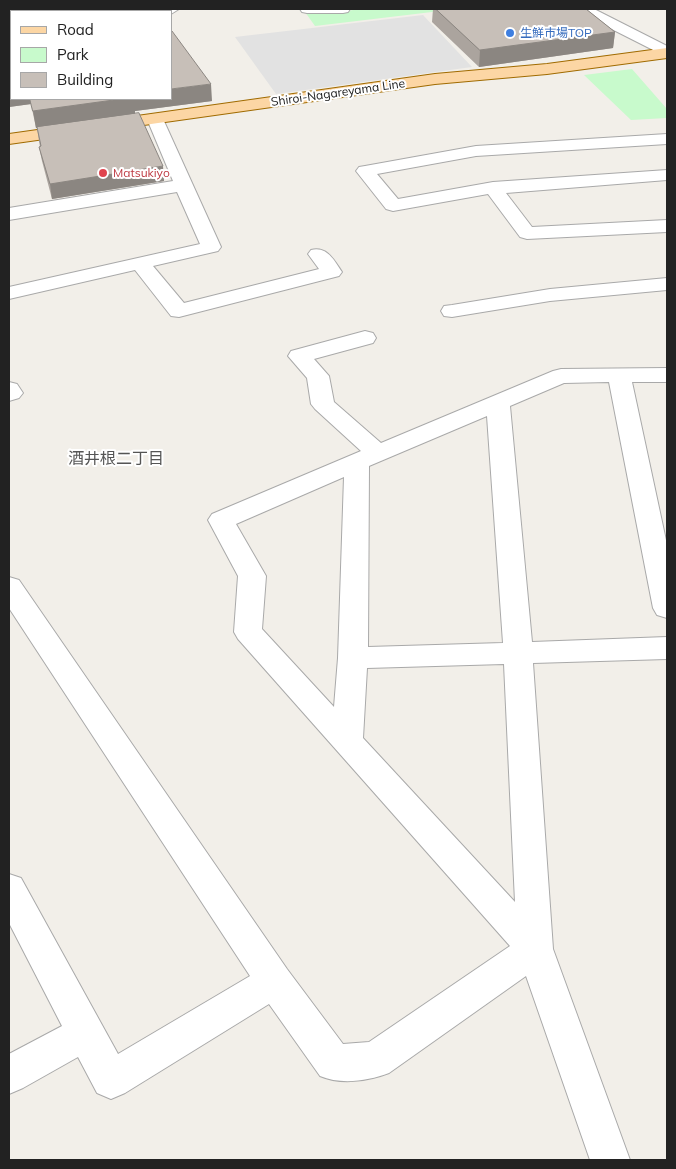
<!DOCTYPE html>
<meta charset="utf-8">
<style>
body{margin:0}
#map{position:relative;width:676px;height:1169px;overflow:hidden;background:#f2efe9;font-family:Mulish,sans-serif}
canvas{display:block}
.frame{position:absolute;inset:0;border:10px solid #222;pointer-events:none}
.legend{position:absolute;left:10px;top:10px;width:162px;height:90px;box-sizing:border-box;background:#fff;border:1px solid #a7a7a7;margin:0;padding:6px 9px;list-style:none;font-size:15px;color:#222}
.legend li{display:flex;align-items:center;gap:10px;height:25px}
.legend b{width:25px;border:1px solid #a7a7a7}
</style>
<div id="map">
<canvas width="676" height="1169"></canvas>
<div class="frame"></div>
<ul class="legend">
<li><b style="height:6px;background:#fcd6a4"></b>Road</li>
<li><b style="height:14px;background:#c8facc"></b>Park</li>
<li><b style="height:14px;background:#c7bfb8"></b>Building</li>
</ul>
</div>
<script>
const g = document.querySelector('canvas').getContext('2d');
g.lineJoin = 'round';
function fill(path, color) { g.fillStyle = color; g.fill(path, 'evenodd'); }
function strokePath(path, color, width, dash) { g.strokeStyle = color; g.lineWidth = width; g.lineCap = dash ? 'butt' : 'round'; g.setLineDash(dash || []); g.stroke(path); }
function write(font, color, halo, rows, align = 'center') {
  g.font = font + ' Mulish,"Noto Sans JP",sans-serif'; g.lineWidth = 4; g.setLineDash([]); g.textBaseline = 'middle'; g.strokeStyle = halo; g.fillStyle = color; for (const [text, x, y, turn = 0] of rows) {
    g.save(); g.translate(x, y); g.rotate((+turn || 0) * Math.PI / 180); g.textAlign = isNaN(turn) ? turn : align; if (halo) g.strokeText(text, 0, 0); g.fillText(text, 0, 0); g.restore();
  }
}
fill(new Path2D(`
 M9,9H136L109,11H11V20H9Z`), '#e0dfdf');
fill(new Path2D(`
 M361,9H457L315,26L305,12H338Z
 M632,69L667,109V118L631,120L584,75Z`), '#c8facc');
fill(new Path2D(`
 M423,15L472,67L276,94L235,37Z`), '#e2e2e2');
const minor = new Path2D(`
 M160,9H179L171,14V11H159Z
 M300,9H350L348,12L343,13H307L302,12Z
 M576,9H594L667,46V57L578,12Z
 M9,23H11V31H9Z
 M155,114L161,115L163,119L221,247L218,251L153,266L184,303L319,269L308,254L311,250C327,246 334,260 342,272L339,276L179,317L171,316L135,270L9,299V287L200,244L177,192L9,220V208L173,181L147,119L149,115Z
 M667,134V144L476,156L377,174L398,199L493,182L667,170V180L506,193L532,227L667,220V232L527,239L520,237L488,194L393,211L386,209L356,171L359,167L365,166L476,146Z
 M667,278V290L550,301L452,317L444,316L441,311L444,306L452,305L550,289Z
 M365,331L373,333L376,338L373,343L314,359L329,376L334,402L381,443L553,371L561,369L667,368V382H632L667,545V618L657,615L653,608L609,382L564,383L510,406L532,642L667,637V659L533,663L553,949L630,1160H590L526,976L389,1073C368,1081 341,1085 320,1076L269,1004L125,1093L111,1099L97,1093L78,1057L23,1088L9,1094V1054L62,1026L9,923V874L21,878L118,1054L250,976L9,608V577L19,580L287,969L343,1044L369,1042L510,946L238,639L234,632L238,576L208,520L212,514L361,451L315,409L311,404L307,378L288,356L291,351ZM487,416L503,643L368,647L369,466ZM344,477L338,658L334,707L262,629L266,576L236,524ZM504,664L515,902L363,738L367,668Z
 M9,382L17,384L23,393L19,398L9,401Z`);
const major = new Path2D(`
 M667,48V58L547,74L435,84L9,144V134L435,74L547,64Z`);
strokePath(minor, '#a9a9a9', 2);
strokePath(major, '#a06b00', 2);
fill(minor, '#fff');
fill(major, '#fcd6a4');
fill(new Path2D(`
 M433,9H586L615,32L613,48L479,67L432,22Z
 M9,50L11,99H171L212,101L135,111V114L164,181L52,199L42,161L39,147H40L37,128H36L31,104L9,107Z`), '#aba49e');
fill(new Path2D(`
 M615,32L613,48L479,67L480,50Z
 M211,84L212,101L135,111V114L36,128L33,111L121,99H171V89Z
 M9,89H11V99H30L31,104L9,107Z
 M163,166L164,181L52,199L50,184Z`), '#8b8681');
const building = new Path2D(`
 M436,9H586L615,32L480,50Z
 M171,31H172L211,84L171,89Z
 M9,50H11V89H9Z
 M30,99H121L33,111Z
 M139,113L163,166L50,184L39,147L41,146L37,127Z`);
fill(building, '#c7bfb8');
strokePath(building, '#8b8681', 1);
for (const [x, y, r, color] of [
 [510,33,5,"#3f7fe0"],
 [103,173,5,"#e0444e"]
]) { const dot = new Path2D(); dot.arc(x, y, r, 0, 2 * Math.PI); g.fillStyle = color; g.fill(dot); strokePath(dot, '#fff', 2); }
write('12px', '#366cbe', '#fff', [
 ["生鮮市場TOP",520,33]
], 'left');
write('12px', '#222', '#fff', [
 ["Shiroi-Nagareyama Line",338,93,-8]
]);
write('12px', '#be3a42', '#fff', [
 ["Matsukiyo",113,173]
], 'left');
write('16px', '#555', '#fff', [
 ["酒井根二丁目",116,459]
]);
</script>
